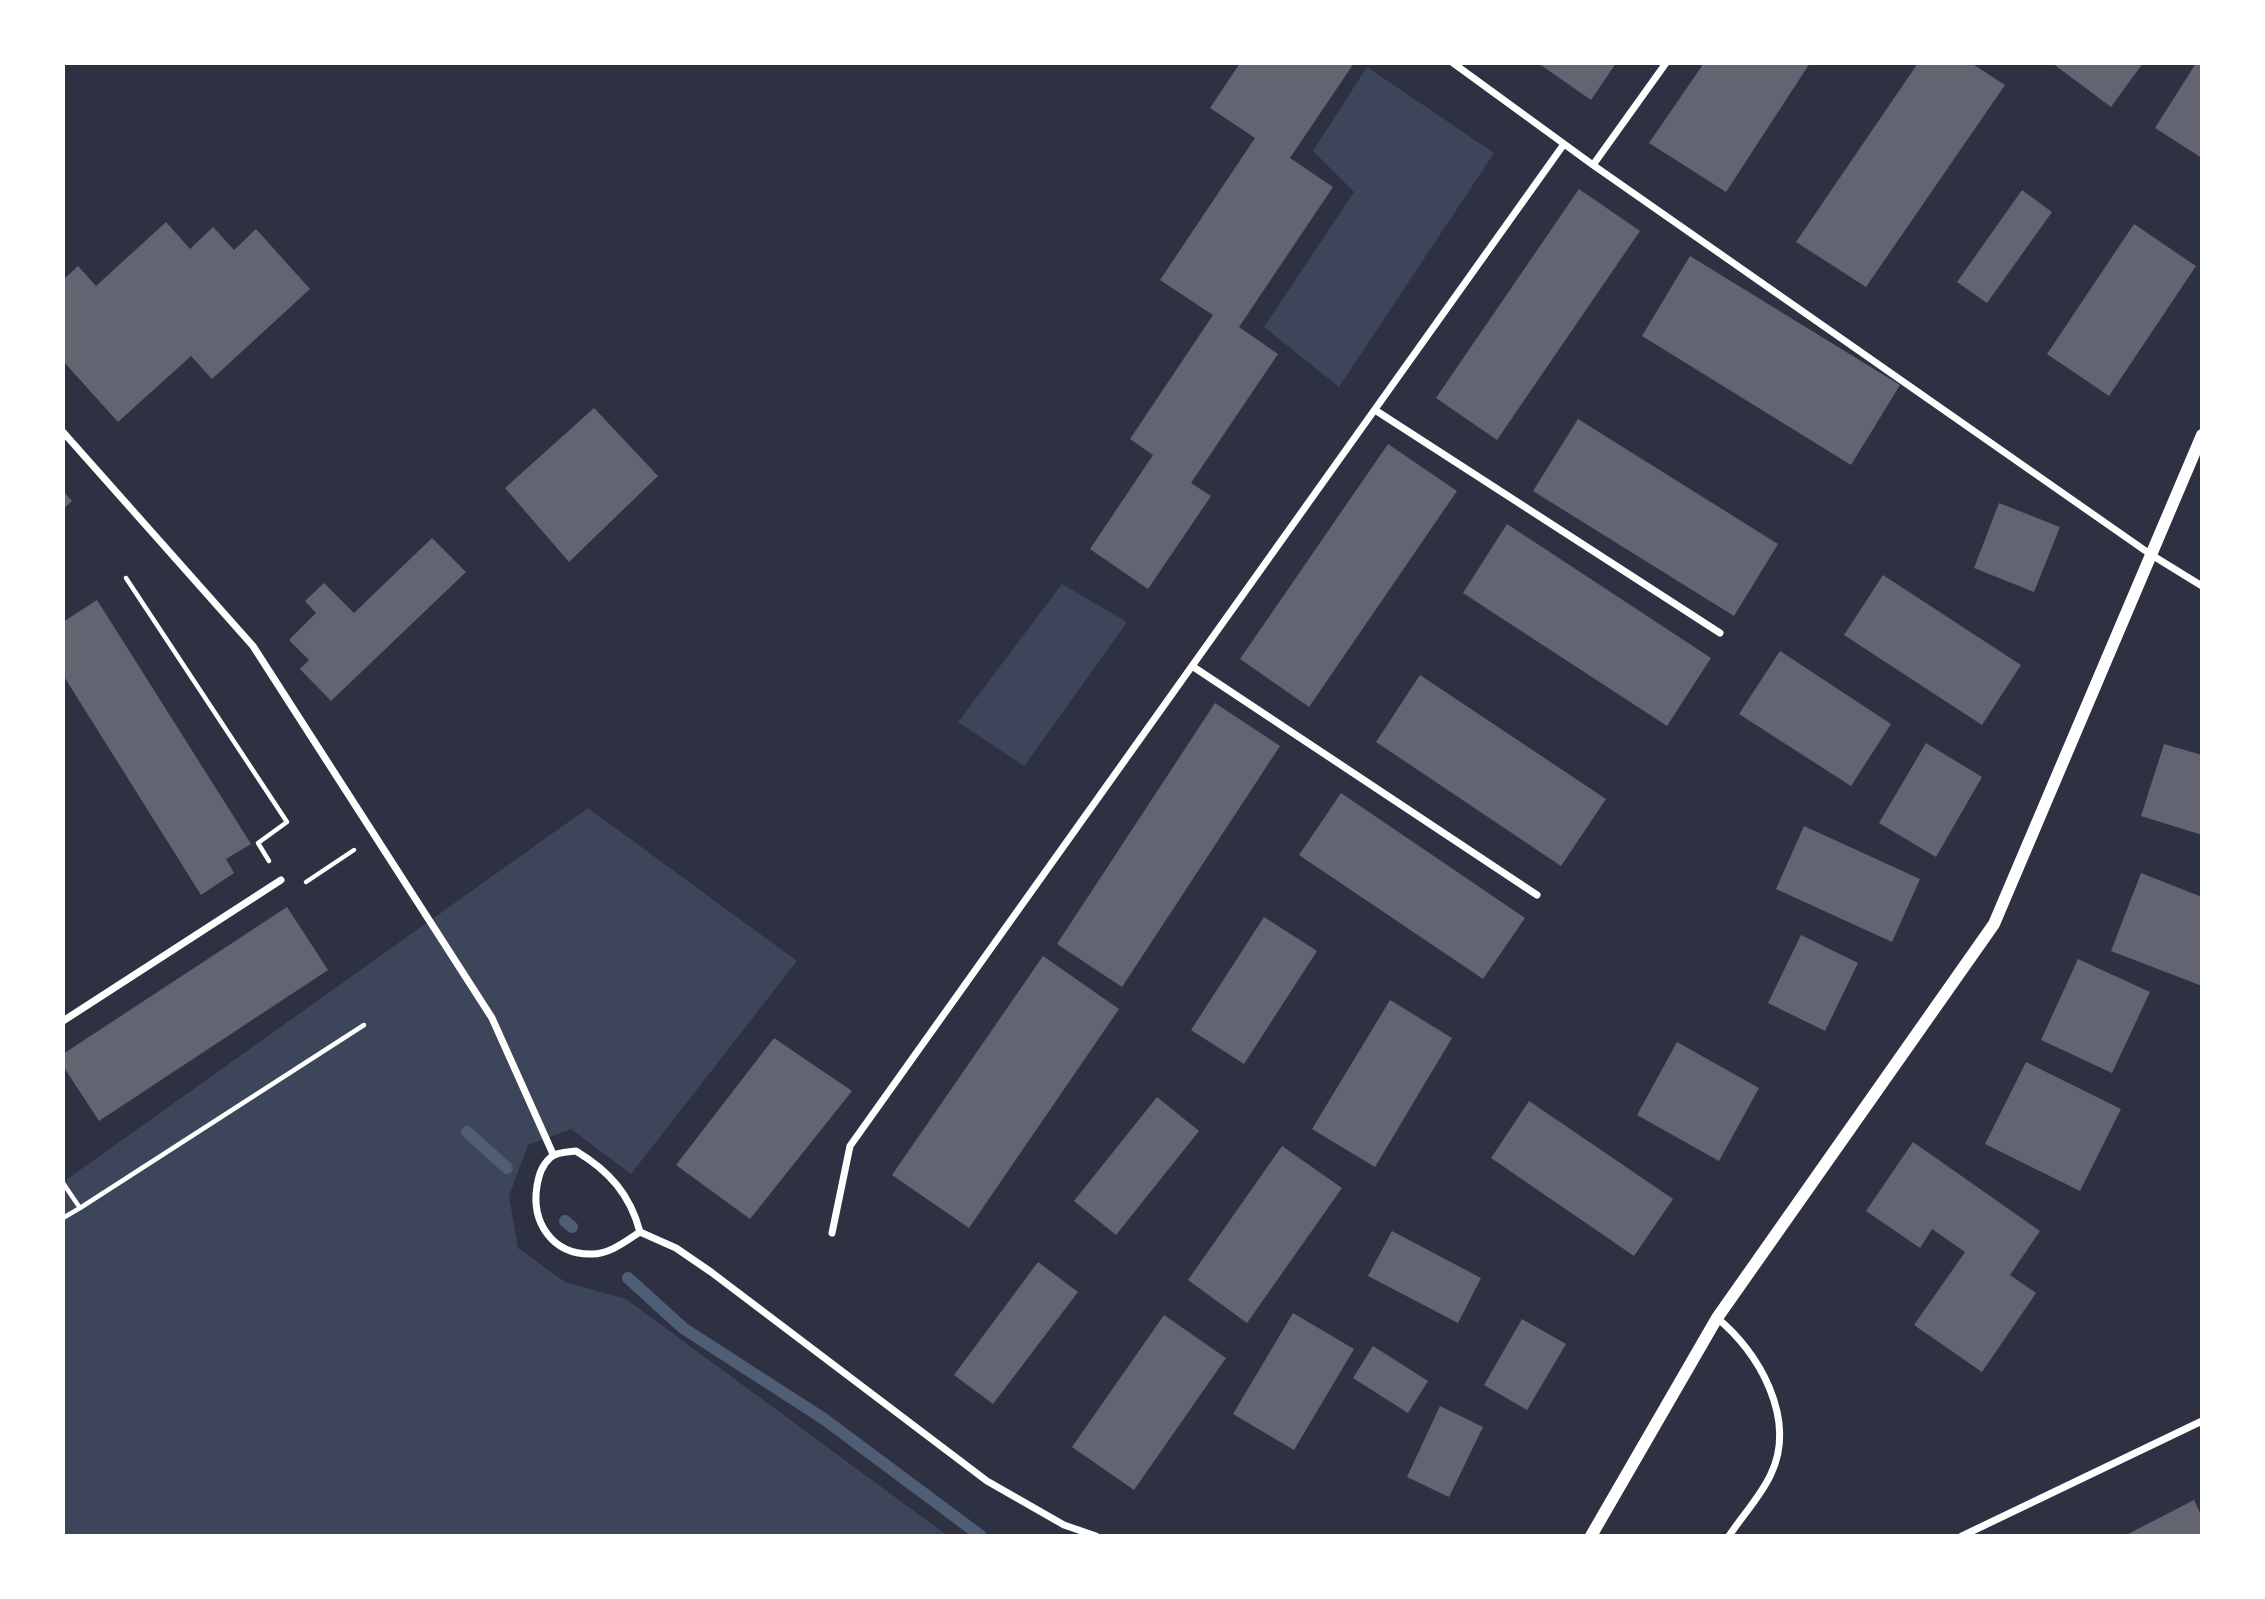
<!DOCTYPE html>
<style>
body{margin:0}
#map{position:relative;width:2265px;height:1599px;overflow:hidden;background:#2d3142;font-family:"Golos Text",sans-serif}
canvas{display:block}
.frame{position:absolute;inset:0;border:65px solid #fff;pointer-events:none}
</style>
<div id="map">
<canvas width="2265" height="1599"></canvas>
<div class="frame"></div>
</div>
<script>
const g = document.querySelector('canvas').getContext('2d');
g.lineJoin = 'round';
function fill(path, color) { g.fillStyle = color; g.fill(path, 'evenodd'); }
function strokePath(path, color, width, dash) { g.strokeStyle = color; g.lineWidth = width; g.lineCap = dash ? 'butt' : 'round'; g.setLineDash(dash || []); g.stroke(path); }
fill(new Path2D(`
 M1367,67L1494,153L1339,387L1264,327L1354,192L1313,151Z
 M1062,584L1127,622L1024,766L958,722Z
 M588,808L797,961L631,1174L571,1129L528,1145L509,1196L518,1248L565,1282L626,1299L948,1536H63V1182Z`), '#3c4559');
strokePath(new Path2D(`
 M467,1132L507,1168
 M565,1221L572,1227
 M628,1278L683,1328L824,1419L981,1536`), '#4f5d75', 12);
fill(new Path2D(`
 M1240,63H1354L1290,158L1333,187L1239,327L1278,354L1191,483L1211,496L1148,589L1090,549L1153,455L1130,439L1213,315L1160,280L1255,138L1210,108Z
 M1538,63H1616L1591,100Z
 M1704,63H1810L1726,192L1649,143Z
 M1918,63H1971L2005,85L1866,287L1796,242Z
 M2052,63H2143L2111,107Z
 M2196,63H2202V158L2155,128Z
 M1579,189L1640,231L1497,440L1436,398Z
 M2022,190L2052,212L1987,303L1957,282Z
 M166,222L190,249L213,227L234,250L256,229L310,289L212,379L191,356L118,422L63,361V280L78,266L96,286Z
 M2134,224L2196,266L2109,396L2047,354Z
 M1690,256L1900,385L1851,465L1642,336Z
 M594,408L658,476L569,562L505,488Z
 M1578,419L1778,544L1734,616L1533,491Z
 M1388,444L1457,491L1309,707L1240,659Z
 M63,491L72,501L63,509Z
 M1999,503L2060,527L2034,592L1974,568Z
 M1507,524L1711,658L1667,726L1463,593Z
 M432,538L466,572L331,701L300,669L309,660L289,640L316,613L305,601L324,583L354,613Z
 M1883,575L2021,665L1982,725L1844,635Z
 M97,600L251,844L226,859L234,873L201,895L63,675V622Z
 M1780,651L1891,724L1851,786L1739,714Z
 M1420,675L1606,799L1561,866L1376,742Z
 M1215,703L1280,746L1122,987L1057,944Z
 M1926,743L1982,777L1936,857L1879,823Z
 M2164,744L2202,755V835L2141,816Z
 M1341,793L1525,918L1483,979L1299,855Z
 M1804,826L1920,879L1892,942L1776,889Z
 M2141,873L2202,897V986L2111,951Z
 M287,907L328,970L99,1121L63,1066V1054Z
 M1264,917L1317,951L1244,1064L1191,1030Z
 M1801,935L1858,963L1825,1031L1768,1003Z
 M1043,956L1119,1009L969,1228L892,1175Z
 M2078,959L2150,992L2112,1073L2041,1040Z
 M1390,1000L1452,1038L1375,1167L1312,1129Z
 M774,1038L852,1091L750,1219L676,1165Z
 M1677,1042L1759,1088L1719,1161L1637,1115Z
 M2026,1062L2121,1109L2080,1191L1985,1144Z
 M1157,1097L1199,1131L1116,1235L1074,1201Z
 M1529,1101L1673,1199L1634,1256L1491,1158Z
 M1913,1142L2040,1231L2010,1275L2036,1293L1982,1372L1914,1325L1965,1252L1932,1229L1920,1248L1866,1211Z
 M1282,1146L1342,1188L1247,1323L1188,1280Z
 M1392,1231L1481,1278L1458,1323L1368,1276Z
 M1038,1262L1078,1292L993,1404L954,1375Z
 M1293,1313L1354,1349L1294,1450L1233,1414Z
 M1164,1315L1226,1358L1134,1490L1072,1447Z
 M1522,1319L1566,1344L1527,1410L1484,1385Z
 M1373,1346L1428,1381L1408,1413L1353,1378Z
 M1440,1406L1483,1427L1449,1497L1407,1477Z
 M2194,1500L2202,1517V1536H2124Z`), '#626471');
strokePath(new Path2D(`
 M126,578L287,822L258,843L269,861
 M306,882L354,850
 M63,1183L80,1208L63,1218
 M80,1208L364,1025`), '#fff', 4.5);
strokePath(new Path2D(`
 M1453,63L1593,165L2150,554L2202,586
 M1593,165L1666,63
 M1375,410L1720,633
 M63,432L253,646L492,1018L553,1154
 M1192,666L1537,895
 M63,1021L281,880
 M640,1232C626,1241 610,1254 592,1254C552,1255 531,1222 537,1186C539,1174 542,1165 551,1157C557,1152 568,1152 576,1151C609,1171 630,1194 640,1232L676,1248L711,1272L987,1481L1064,1525L1096,1536
 M832,1233L850,1146L1564,144
 M1717,1318C1759,1352 1797,1419 1771,1474C1761,1496 1742,1516 1729,1536
 M1962,1536L2202,1421`), '#fff', 7);
strokePath(new Path2D(`
 M1591,1536L1717,1318L1994,924L2202,435`), '#fff', 12);
</script>
